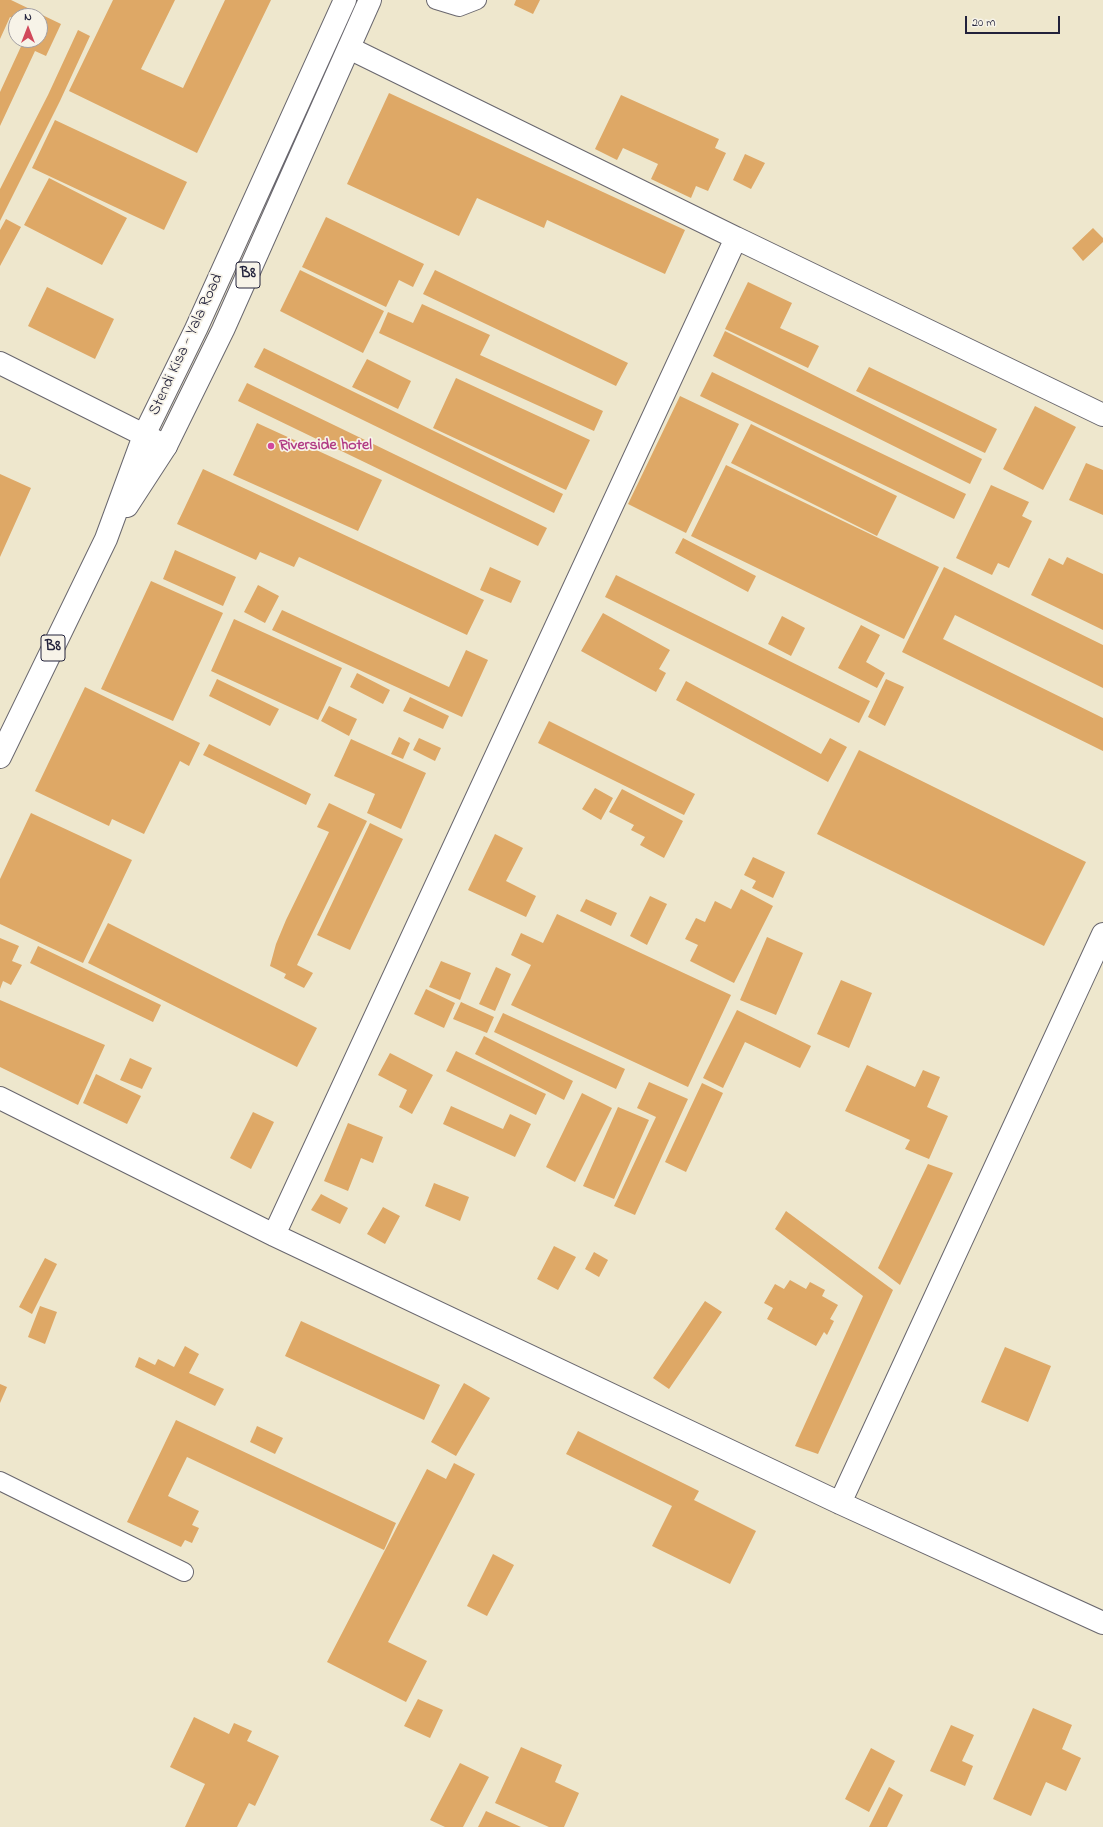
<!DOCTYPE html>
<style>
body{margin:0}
#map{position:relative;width:1103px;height:1827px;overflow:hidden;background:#eee7cd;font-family:"Indie Flower",sans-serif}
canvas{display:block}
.north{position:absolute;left:8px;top:8px;width:40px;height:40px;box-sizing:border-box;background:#f7f3e8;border:1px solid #a29fa3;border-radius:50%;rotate:0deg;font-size:11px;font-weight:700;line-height:16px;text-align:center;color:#22223b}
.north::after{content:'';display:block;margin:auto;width:14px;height:18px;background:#d1495b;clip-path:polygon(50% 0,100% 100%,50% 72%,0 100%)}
.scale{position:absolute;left:965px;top:16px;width:95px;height:18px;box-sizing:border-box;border:2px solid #22223b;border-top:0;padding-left:5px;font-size:12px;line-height:14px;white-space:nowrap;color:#22223b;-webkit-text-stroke:3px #f7f3e8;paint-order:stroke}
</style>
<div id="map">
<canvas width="1103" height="1827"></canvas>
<div class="north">N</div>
<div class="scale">20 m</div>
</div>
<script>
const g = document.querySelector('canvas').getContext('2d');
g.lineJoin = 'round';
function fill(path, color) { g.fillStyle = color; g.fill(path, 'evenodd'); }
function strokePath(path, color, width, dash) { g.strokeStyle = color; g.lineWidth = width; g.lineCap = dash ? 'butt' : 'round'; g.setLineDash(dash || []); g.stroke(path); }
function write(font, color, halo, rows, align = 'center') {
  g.font = font + ' "Indie Flower",sans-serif'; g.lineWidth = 3.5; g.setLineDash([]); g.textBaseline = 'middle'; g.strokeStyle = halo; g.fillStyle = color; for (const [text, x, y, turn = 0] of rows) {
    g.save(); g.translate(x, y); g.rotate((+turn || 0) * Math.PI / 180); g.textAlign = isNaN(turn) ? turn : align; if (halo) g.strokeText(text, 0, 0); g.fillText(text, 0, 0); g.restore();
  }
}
fill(new Path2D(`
 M0,0H11L61,24L46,56L35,51L0,126V92L24,40H40V16H16V20L10,17L0,39Z
 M113,0H175L141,69L183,88L225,0H271L197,153L69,91Z
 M516,0H540L533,14L514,5Z
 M78,30L90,36L60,101L0,221V189L48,95Z
 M389,93L685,230L665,274L547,220L544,228L477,198L459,236L347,184Z
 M621,95L719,139L715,148L726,153L708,191L696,186L691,198L651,179L658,164L623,148L617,160L595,149Z
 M55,120L187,182L164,230L32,168Z
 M745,154L765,163L751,189L733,180Z
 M49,178L127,218L102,265L24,225Z
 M326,217L424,264L413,287L399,280L386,307L302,267Z
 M6,219L21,227L0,266V230Z
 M1093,228L1103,238V242L1083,261L1072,248Z
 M300,270L384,311L363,353L280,311Z
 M435,270L628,363L616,386L423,294Z
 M748,282L792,303L780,328L819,346L808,368L725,329Z
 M47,287L114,319L95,359L28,326Z
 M422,304L490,335L480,355L603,411L594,431L379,333L388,312L413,323Z
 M725,331L982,459L970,484L713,356Z
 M264,348L563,494L554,513L254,367Z
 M367,359L411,381L398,409L352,387Z
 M869,367L997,429L985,453L856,391Z
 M712,372L966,494L954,519L700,396Z
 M456,378L590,440L566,490L433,428Z
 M247,383L547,528L538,546L238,401Z
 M680,396L739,424L686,533L628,504Z
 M1035,406L1076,427L1043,490L1003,469Z
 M257,423L382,480L358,531L233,475Z
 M751,424L897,496L877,536L731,463Z
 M1086,463L1103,470V515L1069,500Z
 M726,465L939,567L904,639L691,536Z
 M203,469L484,600L467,635L299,557L294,567L260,552L256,560L177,524Z
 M0,474L31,488L0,557Z
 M991,485L1029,502L1022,516L1032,521L1009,568L998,563L992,575L956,558Z
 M683,538L756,576L748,592L675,553Z
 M175,550L236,577L223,606L163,579Z
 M1067,557L1103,574V630L1031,595L1049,558L1063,565Z
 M490,567L521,581L511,603L480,590Z
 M944,567L1103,645V688L955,615L943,639L1103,718V751L902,652Z
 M616,575L870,701L859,723L605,597Z
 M151,581L223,613L173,721L101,689Z
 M258,585L279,596L265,623L244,612Z
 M282,610L449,687L466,650L488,660L462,717L272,630Z
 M603,613L670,650L659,669L666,673L656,692L581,651Z
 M782,616L805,628L791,656L768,644Z
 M234,619L342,668L318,720L211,671Z
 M861,625L880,635L866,662L885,673L877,688L838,668Z
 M357,673L390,690L383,704L350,687Z
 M217,679L279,709L270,726L209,696Z
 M886,679L904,687L885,726L868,717Z
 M686,681L821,754L830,738L847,747L828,782L676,700Z
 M85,687L200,743L189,766L180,761L144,834L112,819L109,826L35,791Z
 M410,697L449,716L443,729L403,711Z
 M329,706L357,719L349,736L321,721Z
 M549,721L695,794L684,815L538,743Z
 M399,737L410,743L403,759L391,754Z
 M419,738L441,748L435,761L413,750Z
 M351,739L426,773L401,829L367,813L375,794L334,776Z
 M209,744L311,794L306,805L203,755Z
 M859,750L1086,862L1044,946L817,834Z
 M595,788L613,798L601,820L582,809Z
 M622,789L683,821L664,858L640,845L645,837L631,830L634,825L609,812Z
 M329,803L367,821L297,965L313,973L304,988L284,978L286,974L270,966L276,944L286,920L329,832L317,827Z
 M31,813L132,860L83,963L0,924V879Z
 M370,823L403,839L350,950L317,935Z
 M495,834L523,848L506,881L536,896L526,917L468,890Z
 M753,857L785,872L773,898L752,888L756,881L744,875Z
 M741,889L773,906L734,983L690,961L698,945L685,939L696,918L705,922L715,901L731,909Z
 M650,896L667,904L647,945L630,936Z
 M586,899L617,913L611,926L580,911Z
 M557,914L731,995L688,1087L511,1005L531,965L511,955L521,933L543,943Z
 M108,923L317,1028L297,1067L88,963Z
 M767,937L803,953L776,1015L740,1000Z
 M0,938L19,946L12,961L22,965L11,985L3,981L0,989Z
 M38,946L161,1005L153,1022L30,963Z
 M441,961L471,973L460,1000L429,987Z
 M496,967L511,974L495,1011L479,1004Z
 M841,980L872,993L849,1048L817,1034Z
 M426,989L455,1003L444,1028L414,1014Z
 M0,1000L105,1045L78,1105L0,1067Z
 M461,1002L494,1017L487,1033L453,1019Z
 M737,1010L811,1046L800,1068L745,1042L723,1088L703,1078Z
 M503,1013L625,1069L616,1089L494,1032Z
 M484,1036L573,1081L564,1100L475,1054Z
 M456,1051L546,1094L536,1115L446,1071Z
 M390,1053L433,1075L412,1114L399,1107L407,1090L378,1075Z
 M130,1058L152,1068L142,1089L120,1080Z
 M867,1065L915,1087L923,1070L940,1077L927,1107L948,1116L929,1159L905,1149L910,1140L845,1111Z
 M96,1074L141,1096L127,1124L83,1103Z
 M649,1082L688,1099L635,1215L614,1206L656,1117L637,1108Z
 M702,1083L723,1093L686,1172L665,1162Z
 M582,1093L612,1108L575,1182L546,1167Z
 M451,1106L503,1129L510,1114L531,1124L515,1157L443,1124Z
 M618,1107L649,1120L614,1199L583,1186Z
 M253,1112L274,1122L251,1169L230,1158Z
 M348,1123L383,1137L373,1163L361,1158L348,1191L324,1181Z
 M928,1164L953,1173L900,1285L878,1268Z
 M434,1183L469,1197L460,1221L425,1206Z
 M321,1194L348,1208L340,1224L311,1210Z
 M383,1207L400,1216L385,1244L367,1234Z
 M786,1211L893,1290L818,1454L795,1446L863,1296L775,1229Z
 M554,1246L576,1257L558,1290L537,1279Z
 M594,1252L608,1260L599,1277L585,1269Z
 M45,1258L57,1264L32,1314L19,1307Z
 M790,1280L806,1289L810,1282L825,1290L822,1296L838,1305L830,1319L834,1321L827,1335L824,1332L816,1346L767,1319L773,1308L764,1303L775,1284L784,1289Z
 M705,1301L722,1312L669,1389L653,1378Z
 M40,1306L57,1312L45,1344L28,1337Z
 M301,1321L440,1385L424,1420L285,1356Z
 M185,1346L199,1354L189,1373L224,1389L215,1406L135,1367L139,1357L155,1365L158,1359L174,1367Z
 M1005,1347L1051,1366L1028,1422L981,1402Z
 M464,1383L490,1398L456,1456L431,1442Z
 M0,1384L7,1387L0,1403Z
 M176,1420L396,1523L384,1550L187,1457L168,1496L199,1511L192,1525L199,1528L192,1543L185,1540L181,1547L127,1522Z
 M257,1426L283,1438L275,1454L250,1442Z
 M578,1431L699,1491L694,1500L756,1531L730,1584L652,1546L672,1506L566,1454Z
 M454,1463L475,1474L388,1642L427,1661L406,1702L327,1662L427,1469L446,1479Z
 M493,1554L514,1565L487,1616L467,1606Z
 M418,1699L443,1710L430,1738L404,1726Z
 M1033,1708L1072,1725L1062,1749L1081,1758L1066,1791L1046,1782L1031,1816L993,1799Z
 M194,1717L229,1734L234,1723L252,1731L247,1741L279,1756L255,1806L249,1803L237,1827H185L205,1784L170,1767Z
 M951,1725L974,1735L962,1761L973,1766L965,1786L930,1771Z
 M521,1747L562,1765L555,1782L579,1793L564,1827H549L495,1803Z
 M871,1748L895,1761L869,1812L845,1799Z
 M460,1763L489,1777L463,1827H445L430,1820Z
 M889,1787L903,1795L887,1827H869Z
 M486,1811L521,1827H478Z`), '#dea866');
const lane = new Path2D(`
 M436,0L459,7L477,0
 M0,1481L184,1572`);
const street = new Path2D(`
 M736,238L1103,415
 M0,363L166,446
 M0,1098L274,1235L840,1503L1103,1623
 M274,1235L736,238L349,48
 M840,1503L1103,934`);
const highway = new Path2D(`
 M127,506L166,446L223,330L370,0
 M0,757L106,539L145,433L196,329L345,0`);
strokePath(lane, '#69676e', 20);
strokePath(street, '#69676e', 24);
strokePath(highway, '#69676e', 24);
strokePath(lane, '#fff', 18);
strokePath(street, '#fff', 22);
strokePath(highway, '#fff', 22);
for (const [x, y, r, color] of [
 [271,446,4,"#d1479c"]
]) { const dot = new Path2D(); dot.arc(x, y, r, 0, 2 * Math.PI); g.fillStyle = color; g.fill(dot); strokePath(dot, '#f7f3e8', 1.5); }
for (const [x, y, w] of [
 [248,275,24],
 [53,648,24]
]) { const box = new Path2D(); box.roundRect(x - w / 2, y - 13, w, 26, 3); g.fillStyle = '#f7f3e8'; g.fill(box); strokePath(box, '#22223b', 1); }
write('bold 15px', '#22223b', null, [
 ["B8",248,275],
 ["B8",53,648]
]);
write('16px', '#22223b', '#f7f3e8', [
 ["Stendi Kisa - Yala Road",187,345,-65]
]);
write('bold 16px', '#b23c85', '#f7f3e8', [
 ["Riverside hotel",279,446]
], 'left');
</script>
